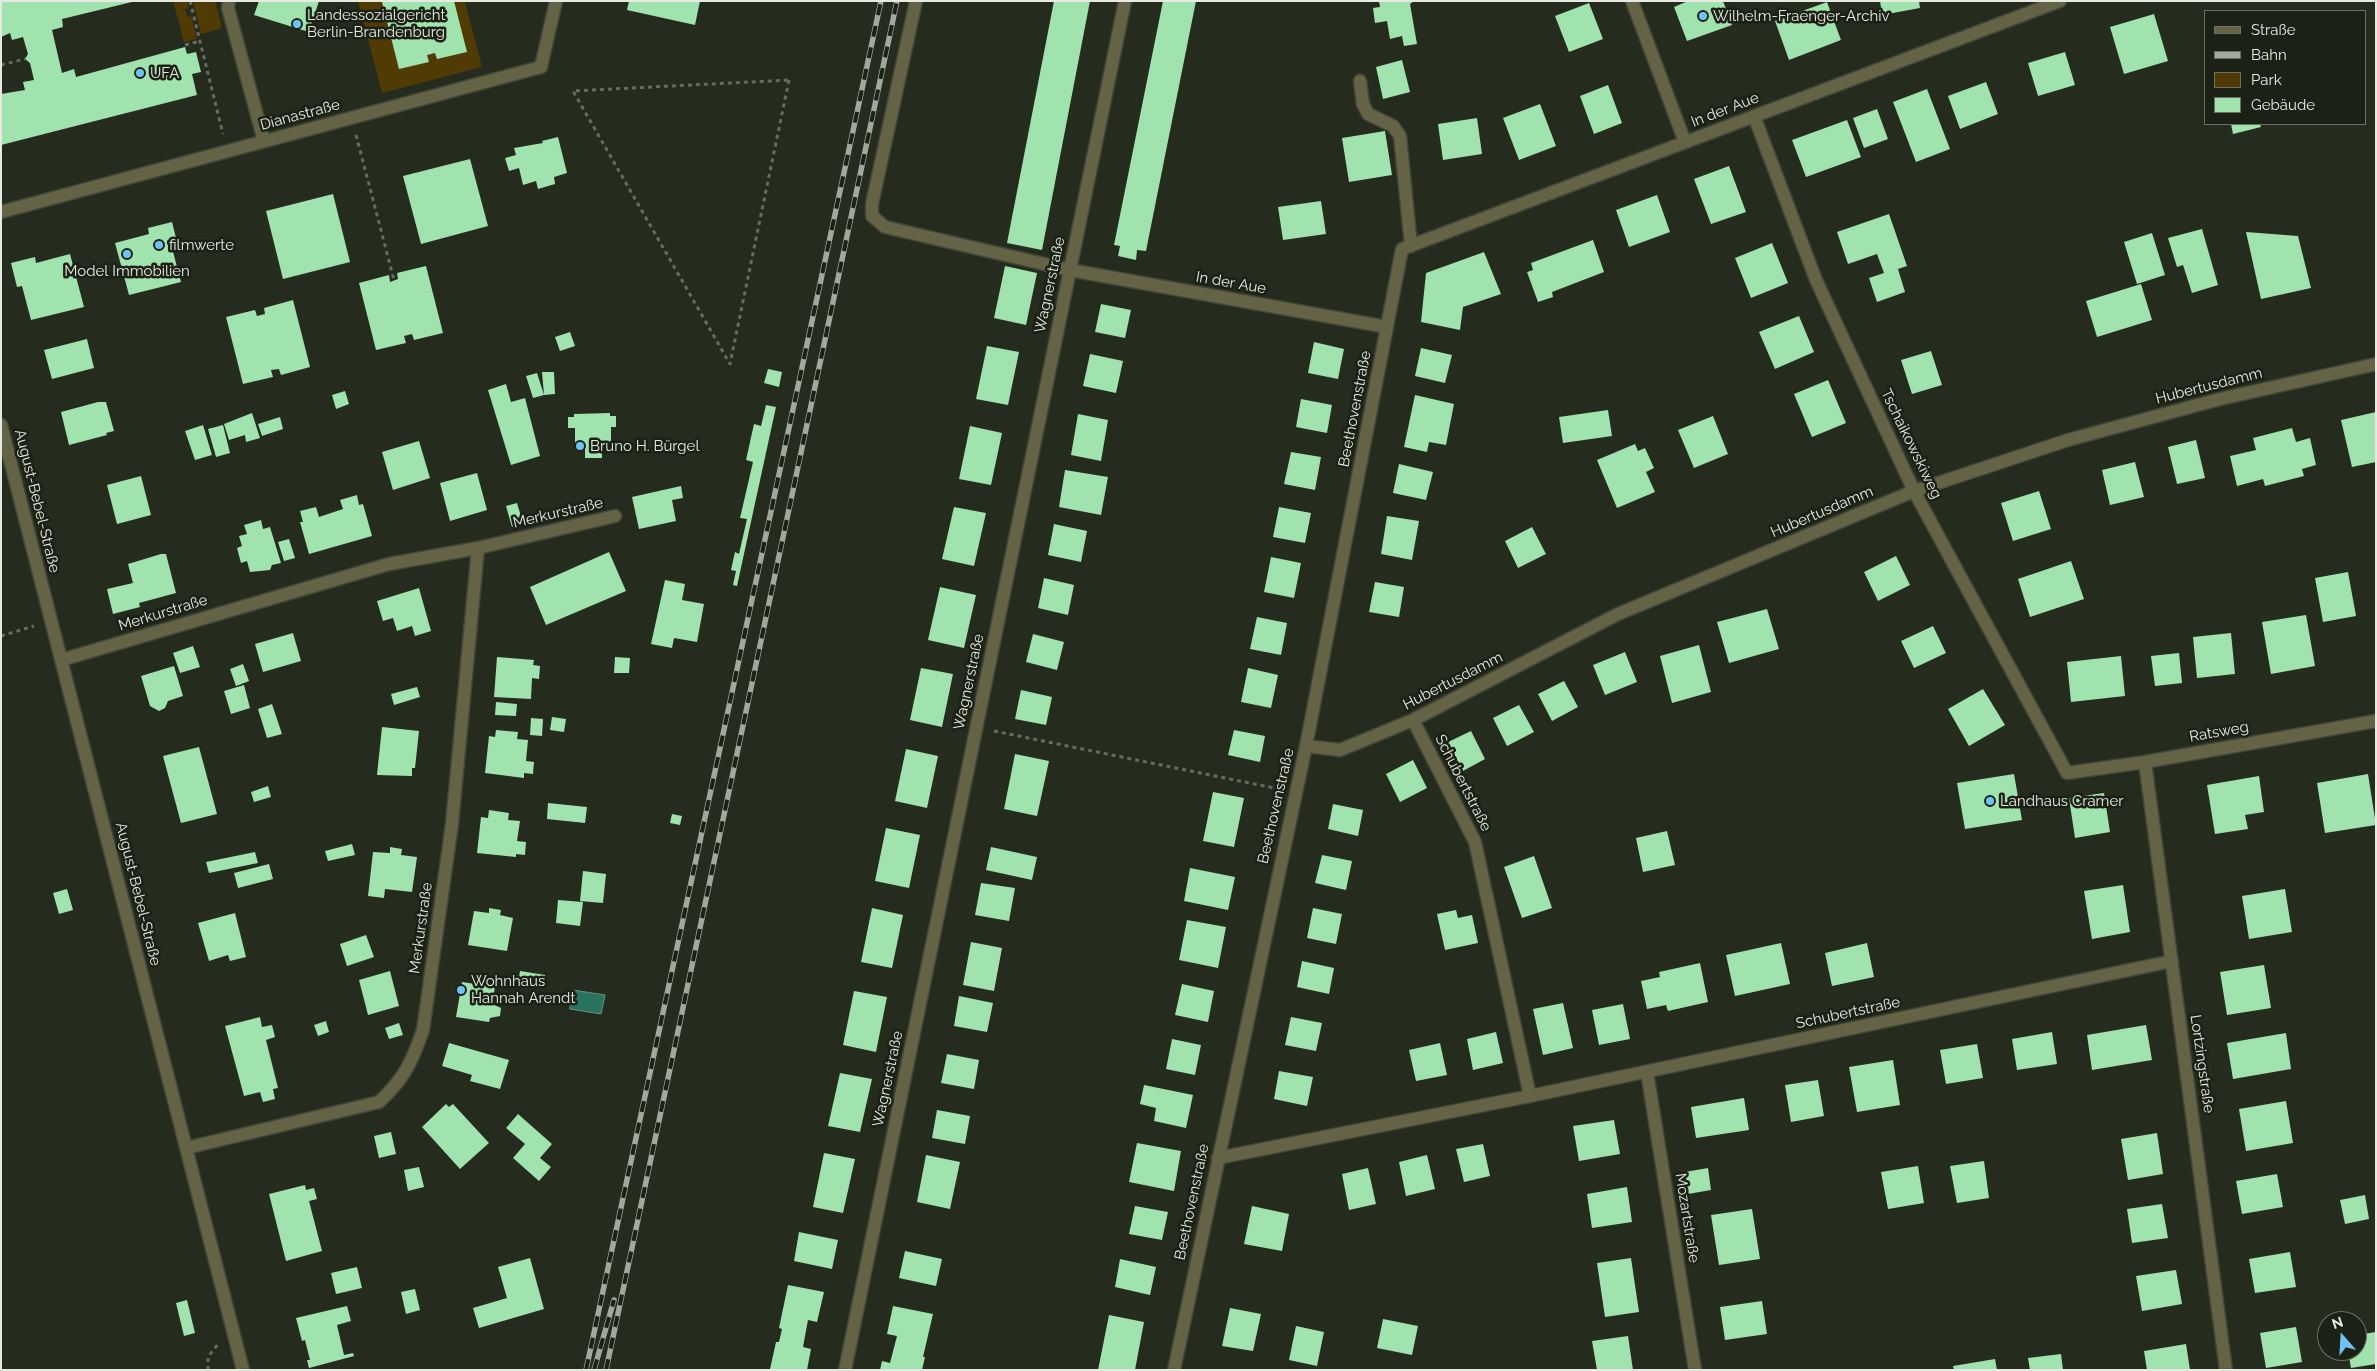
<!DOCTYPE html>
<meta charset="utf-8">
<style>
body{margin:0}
#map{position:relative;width:2377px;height:1371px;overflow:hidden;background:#252b1d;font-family:Raleway,sans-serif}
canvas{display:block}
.frame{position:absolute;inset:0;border:2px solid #e6eae1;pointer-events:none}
.legend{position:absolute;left:2204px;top:10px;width:162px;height:115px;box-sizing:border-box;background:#1b2114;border:1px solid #6c7166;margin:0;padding:6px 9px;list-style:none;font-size:15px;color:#e6eae1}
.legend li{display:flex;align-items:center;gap:10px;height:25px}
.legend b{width:25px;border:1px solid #6c7166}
.north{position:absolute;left:2317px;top:1311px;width:50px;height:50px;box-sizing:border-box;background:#1b2114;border:1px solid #6c7166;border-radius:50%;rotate:341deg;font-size:14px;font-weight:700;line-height:20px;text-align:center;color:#e6eae1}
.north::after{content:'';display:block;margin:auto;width:18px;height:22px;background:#6fc2f4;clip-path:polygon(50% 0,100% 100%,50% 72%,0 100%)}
</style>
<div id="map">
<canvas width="2377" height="1371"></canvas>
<div class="frame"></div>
<ul class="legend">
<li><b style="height:6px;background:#646346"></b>Straße</li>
<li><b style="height:6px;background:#a3a89d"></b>Bahn</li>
<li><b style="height:14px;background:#503b05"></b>Park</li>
<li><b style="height:14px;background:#a1e3ae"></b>Gebäude</li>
</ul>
<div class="north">N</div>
</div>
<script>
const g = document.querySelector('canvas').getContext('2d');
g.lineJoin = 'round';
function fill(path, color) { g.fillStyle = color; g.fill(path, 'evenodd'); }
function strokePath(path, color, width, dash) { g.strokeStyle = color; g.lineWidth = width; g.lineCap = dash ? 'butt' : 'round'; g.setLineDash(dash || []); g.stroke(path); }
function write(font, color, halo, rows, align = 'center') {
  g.font = font + ' Raleway,sans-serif'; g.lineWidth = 5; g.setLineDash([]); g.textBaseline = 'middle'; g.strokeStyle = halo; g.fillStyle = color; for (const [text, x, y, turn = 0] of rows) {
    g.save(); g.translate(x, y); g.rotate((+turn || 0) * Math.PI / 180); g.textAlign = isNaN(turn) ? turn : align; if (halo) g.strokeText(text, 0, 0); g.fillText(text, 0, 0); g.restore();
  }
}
fill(new Path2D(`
 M173,1H187L189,8L185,9L187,17L191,16L197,39L184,42Z
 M193,1H215L222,28L201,34Z
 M358,1H468L465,2L482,67L382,93Z`), '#503b05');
const water = new Path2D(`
 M573,990L605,995L601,1014L570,1009Z`);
fill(water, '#29725e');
strokePath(water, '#629685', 1);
fill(new Path2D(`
 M1,1H136L62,19L63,27L52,30L62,73L74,69L76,77L185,47L187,54L196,52L201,72L192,74L197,95L1,145V94L25,90L23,82L34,80L30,63L25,59L28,54L23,37L12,40L10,33L1,37Z
 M259,1H319L309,32L254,15Z
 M384,1H454L467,52L437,59L435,53L427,55L429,62L399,69L382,2Z
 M629,1H700L695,25L627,10Z
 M1054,1H1090L1042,250L1007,243Z
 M1163,1H1196L1146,251L1137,250L1136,260L1118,256L1120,246L1114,245Z
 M1379,1H1414L1410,4L1417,44L1404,46L1402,36L1390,39L1387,21L1375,23L1373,8L1380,7Z
 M1688,1H1723L1732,25L1687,41L1674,7Z
 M1880,1H1919L1920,8L1882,15Z
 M1827,2L1841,40L1789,60L1775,21Z
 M1589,3L1603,39L1569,52L1555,16Z
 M2154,14L2168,61L2124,74L2110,27Z
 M2065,52L2075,85L2038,96L2028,63Z
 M1402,60L1410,92L1383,99L1376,67Z
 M1986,82L1998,114L1960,129L1948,96Z
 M1608,85L1622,123L1594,134L1580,96Z
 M1927,89L1950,149L1916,162L1893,102Z
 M1540,104L1556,146L1519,160L1503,118Z
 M1877,109L1888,139L1864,148L1853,118Z
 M1477,118L1482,154L1443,160L1438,124Z
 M1847,120L1861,157L1806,177L1792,140Z
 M2231,124H2260L2261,127L2233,134Z
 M1385,131L1392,175L1349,182L1342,138Z
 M558,137L567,173L554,177L555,184L538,189L536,181L523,185L519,168L509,171L505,158L516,155L514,148L543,143L542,141Z
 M470,159L488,226L421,244L403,176Z
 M1729,166L1746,212L1711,224L1694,179Z
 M333,194L350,262L283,279L266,211Z
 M1657,195L1670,232L1629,247L1616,210Z
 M1321,201L1326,234L1283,240L1278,207Z
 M1889,214L1907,266L1898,269L1905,292L1877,302L1869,278L1884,273L1877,254L1848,264L1837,232Z
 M172,222L178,246L172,248L181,282L129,295L115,243L149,234L148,228Z
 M2202,229L2218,285L2192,293L2183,265L2177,267L2168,238Z
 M2246,232L2298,236L2311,288L2261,299Z
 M2152,233L2165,275L2137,284L2124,242Z
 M1593,240L1604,272L1552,292L1553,297L1538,302L1527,272L1533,270L1531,263Z
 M1772,243L1788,283L1751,298L1735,258Z
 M1484,252L1501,294L1463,307L1460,330L1421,322L1426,273Z
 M70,254L84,307L31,320L22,286L17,287L11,263L35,257L36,263Z
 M426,266L443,333L414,340L412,334L404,336L406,343L376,350L359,283L389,275L390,282L398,279L397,273Z
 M1005,266L1037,273L1026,325L994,318Z
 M2141,284L2152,320L2097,337L2086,301Z
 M293,300L310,367L281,375L279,369L271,370L273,377L243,384L226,317L255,310L257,316L265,314L264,308Z
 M1101,304L1131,310L1125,338L1095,332Z
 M1799,316L1814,352L1775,369L1759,332Z
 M570,332L575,346L560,351L555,337Z
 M87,339L94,368L52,379L44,350Z
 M1314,342L1344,349L1338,379L1308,373Z
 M987,346L1019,352L1008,405L976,399Z
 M1421,348L1452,355L1445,383L1415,376Z
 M1931,351L1942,385L1912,394L1901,360Z
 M1090,354L1123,361L1116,393L1083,386Z
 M768,369L782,372L779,387L764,383Z
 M542,372H554L555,394L544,395Z
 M537,373L544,395L533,398L526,376Z
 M1828,380L1846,423L1812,437L1794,394Z
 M506,384L511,402L525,398L540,456L511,465L488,390Z
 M345,391L349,404L336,409L332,395Z
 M1415,395L1454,404L1446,445L1429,442L1427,452L1404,447Z
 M1301,399L1332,405L1327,433L1296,427Z
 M98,402H106L114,431L106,433L107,435L69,445L61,412Z
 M766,405L776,407L737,586L733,585L736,571L731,570L735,552L739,554L747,519L740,518L753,462L746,460L754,424L761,426Z
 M1608,410L1612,436L1563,443L1559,417Z
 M2376,412V462L2352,467L2341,420Z
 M252,413L260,438L246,442L245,435L229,440L224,424Z
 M610,413V416H616V427H611V446H602V458H585V447H575V428H568V417H574V414Z
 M1078,414L1108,420L1101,461L1071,455Z
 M1713,416L1728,454L1694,468L1678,430Z
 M280,417L283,429L262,436L258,424Z
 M203,425L212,455L195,460L185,431Z
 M223,425L230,453L216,457L208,429Z
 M970,426L1002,433L991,485L959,479Z
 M2292,428L2296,442L2310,438L2316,465L2302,469L2304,476L2265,486L2263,479L2237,486L2230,456L2256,450L2253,438Z
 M2196,440L2205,478L2177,484L2168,447Z
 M419,441L430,478L393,490L382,452Z
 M1635,444L1638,451L1645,448L1654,468L1646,472L1655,492L1617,508L1597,460Z
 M1291,452L1321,457L1315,490L1284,484Z
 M2135,462L2144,497L2110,505L2102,470Z
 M1399,464L1433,472L1426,500L1393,493Z
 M1065,470L1108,477L1101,515L1059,507Z
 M477,473L487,510L450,521L440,483Z
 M141,476L151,515L117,524L107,485Z
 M681,486L683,498L672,500L676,521L639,529L632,497Z
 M2039,491L2051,529L2013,541L2001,503Z
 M357,495L359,505L363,504L372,536L309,554L300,522H303L300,511L316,507L319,517L343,509L340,500Z
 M517,503L523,523L512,527L506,506Z
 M954,507L986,513L974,566L942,559Z
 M1279,507L1311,513L1305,543L1273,537Z
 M1387,516L1419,521L1412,560L1381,554Z
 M261,520L263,529L270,527L281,563L272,565L270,570L250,572L247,561L241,563L237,548L242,546L239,536L247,534L244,525Z
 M1054,524L1087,531L1081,562L1048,555Z
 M1532,527L1546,554L1518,568L1505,541Z
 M289,539L295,558L284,561L278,542Z
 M609,552L626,591L546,625L530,587Z
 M161,554H166L176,593L139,603L140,607L113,614L107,589L133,583L128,564Z
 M1896,556L1910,585L1878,601L1864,572Z
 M1271,557L1301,563L1294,598L1264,592Z
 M2071,561L2084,599L2030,617L2018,579Z
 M2348,572L2356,616L2323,622L2315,578Z
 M1044,578L1074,585L1068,615L1038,608Z
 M665,580L685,584L682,600L704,604L697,642L674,638L672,648L651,644Z
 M1375,582L1404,587L1399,617L1369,612Z
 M940,587L976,595L964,648L928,640Z
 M419,588L431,631L415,636L412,626L397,631L393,618L383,621L377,601Z
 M1767,609L1779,649L1729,663L1717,622Z
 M2306,615L2315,666L2271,674L2262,622Z
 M1257,617L1287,623L1281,655L1250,649Z
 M1933,626L1946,653L1914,668L1901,641Z
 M293,633L301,661L263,672L255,644Z
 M2231,633L2235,674L2197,678L2193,637Z
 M1033,634L1064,642L1057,670L1026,662Z
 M1699,645L1711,692L1672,703L1660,656Z
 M193,646L200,667L180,673L173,653Z
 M1625,652L1637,682L1605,695L1593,665Z
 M2179,653L2182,683L2155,686L2151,656Z
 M2121,656L2125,696L2071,702L2067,662Z
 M497,657L534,660L533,665L540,666L539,679L532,678L531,699L494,697Z
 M615,657L630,658L629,673H614Z
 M243,664L249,681L236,686L230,669Z
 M174,666L183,696L168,701L165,708L159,711L150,706L141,676Z
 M921,668L953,674L942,727L910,720Z
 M1248,668L1278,675L1271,708L1241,702Z
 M1564,681L1578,707L1552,721L1538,694Z
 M244,685L250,708L231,714L224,691Z
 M417,687L420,697L394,705L391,694Z
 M1983,689L2005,725L1969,746L1948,709Z
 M1021,690L1052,697L1046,725L1015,719Z
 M496,702L517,704L516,716L495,715Z
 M272,704L282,734L267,738L258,709Z
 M1519,705L1534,732L1507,746L1493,718Z
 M552,717L566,719L564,732L550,730Z
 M531,718L543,719L542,736L530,735Z
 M382,727L419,731L415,768H412V776L377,775Z
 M496,730L518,732L517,739L528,740L526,761L534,762L533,774L524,773V778L485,773L489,736L495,737Z
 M1234,730L1265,736L1260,762L1228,755Z
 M1471,731L1485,759L1461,772L1446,743Z
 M199,747L217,814L181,823L163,756Z
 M906,749L938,756L927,808L895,801Z
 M1015,754L1049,761L1037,816L1004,809Z
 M1413,760L1427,788L1400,802L1386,774Z
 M2014,774L2022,820L1965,829L1957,783Z
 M2368,774L2376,825L2325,833L2317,783Z
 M2259,776L2264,812L2245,815L2248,829L2215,834L2207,785Z
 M268,786L271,797L254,802L251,792Z
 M1213,792L1244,798L1234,847L1203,841Z
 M2104,793L2110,832L2075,838L2069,798Z
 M548,803L587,807L585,823L547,819Z
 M1333,804L1363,810L1358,836L1328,829Z
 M489,810L509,813L508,820L520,821L517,841L526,842L525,855L516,854V857L477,853L481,817L488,818Z
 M672,814L682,816L680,825L670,823Z
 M886,828L920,835L909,888L875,881Z
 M1667,831L1675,865L1643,872L1636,838Z
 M352,844L355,855L328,861L325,851Z
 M390,847L402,849L401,855L417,857L412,892L385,889L384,898L368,896L373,852L390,853Z
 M991,847L1037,857L1032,880L986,870Z
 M255,852L258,863L209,873L206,862Z
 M1322,855L1352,861L1346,890L1315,883Z
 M1534,856L1552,908L1522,918L1504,867Z
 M269,864L273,879L238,888L234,873Z
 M1190,868L1235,877L1228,910L1184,901Z
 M583,871L606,874L603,903L580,901Z
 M981,883L1015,888L1009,921L975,915Z
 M2123,885L2130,932L2092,939L2084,891Z
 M67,889L73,910L59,914L53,893Z
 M2285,889L2292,932L2249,939L2242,896Z
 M558,900L583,902L580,926L556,923Z
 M489,908L501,910L500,915L513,918L507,951L468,945L474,911L489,913Z
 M872,908L903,915L892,968L861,962Z
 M1313,908L1342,914L1336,944L1307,938Z
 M1456,910L1458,918L1472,915L1478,943L1445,950L1437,914Z
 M235,913L246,957L230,961L228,955L209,961L198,923Z
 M1187,920L1226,927L1218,968L1179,960Z
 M366,935L374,957L347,966L340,944Z
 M971,942L1002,948L994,991L963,985Z
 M1781,943L1790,984L1735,996L1726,955Z
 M1867,943L1874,977L1832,986L1825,953Z
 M1302,961L1334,968L1329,994L1297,987Z
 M1700,963L1708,1002L1668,1011L1666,1005L1647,1009L1641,981L1660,977L1659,972Z
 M2264,965L2271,1008L2227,1015L2220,972Z
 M390,971L399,1006L368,1015L359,980Z
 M520,971L545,975L543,988L518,984Z
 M462,982L495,987L492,1004L501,1008L500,1016L490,1018L489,1022L456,1017Z
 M1182,984L1214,991L1208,1022L1175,1015Z
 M854,991L887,997L876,1052L843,1045Z
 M959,996L993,1003L987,1032L954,1026Z
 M1563,1003L1573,1048L1543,1055L1533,1009Z
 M1623,1004L1630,1039L1599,1045L1592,1010Z
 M260,1017L262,1027L272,1025L275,1037L266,1040L278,1088L273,1089L275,1099L263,1102L260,1092L244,1096L225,1026Z
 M1291,1017L1322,1023L1316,1051L1285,1045Z
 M326,1021L329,1032L318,1036L314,1025Z
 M399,1023L403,1035L389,1039L385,1028Z
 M2146,1025L2152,1060L2092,1070L2087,1035Z
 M1496,1032L1503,1063L1473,1070L1467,1039Z
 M2052,1032L2057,1064L2017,1070L2012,1039Z
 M2286,1033L2291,1069L2233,1079L2227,1043Z
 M1172,1039L1201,1045L1195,1075L1166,1069Z
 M449,1043L509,1060L500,1089L470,1081L472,1075L442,1066Z
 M1440,1043L1447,1075L1416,1081L1409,1050Z
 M1977,1044L1983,1078L1946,1084L1940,1050Z
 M947,1054L979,1060L974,1089L941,1083Z
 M1893,1060L1900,1105L1857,1112L1849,1067Z
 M1279,1071L1313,1077L1307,1106L1274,1099Z
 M840,1073L872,1079L860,1132L828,1126Z
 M1818,1080L1824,1116L1791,1122L1785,1085Z
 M1144,1085L1193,1095L1186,1128L1154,1121L1156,1108L1140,1104Z
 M1744,1098L1749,1130L1696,1138L1691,1107Z
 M2286,1101L2293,1143L2246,1151L2239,1109Z
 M446,1104L449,1107L453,1104L489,1143L460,1169L422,1127Z
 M937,1110L970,1116L965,1144L932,1138Z
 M518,1114L552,1144L540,1158L551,1167L539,1181L513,1158L525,1144L506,1128Z
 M1614,1120L1620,1154L1579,1161L1573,1126Z
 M391,1132L396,1154L379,1158L374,1136Z
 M2157,1133L2163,1174L2128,1180L2121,1139Z
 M1137,1143L1181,1151L1174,1191L1129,1182Z
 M1483,1144L1490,1176L1464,1182L1456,1149Z
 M824,1153L855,1159L843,1213L813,1207Z
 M926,1155L960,1162L950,1209L917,1202Z
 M1427,1155L1435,1189L1406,1196L1399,1162Z
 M1984,1161L1989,1198L1957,1203L1950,1166Z
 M1918,1166L1924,1203L1888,1209L1881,1172Z
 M419,1167L424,1187L408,1191L404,1170Z
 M1368,1168L1376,1204L1349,1210L1342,1174Z
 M1708,1168L1711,1190L1688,1194L1685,1172Z
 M2277,1174L2283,1207L2242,1214L2236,1181Z
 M305,1185L306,1190L314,1188L317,1199L309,1201L322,1251L286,1261L269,1194Z
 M1627,1187L1632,1222L1592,1228L1587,1194Z
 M2365,1195L2369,1219L2345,1224L2340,1200Z
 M2162,1204L2168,1238L2132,1243L2127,1209Z
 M1135,1206L1168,1212L1162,1240L1129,1234Z
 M1252,1206L1289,1214L1282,1251L1244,1244Z
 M1752,1209L1760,1259L1719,1265L1711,1215Z
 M799,1232L838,1240L832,1269L794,1261Z
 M905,1251L942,1259L936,1286L899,1278Z
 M2290,1252L2296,1287L2255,1293L2249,1259Z
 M530,1258L544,1309L479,1328L473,1308L507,1298L498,1267Z
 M1631,1258L1639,1312L1605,1317L1597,1263Z
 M1120,1259L1156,1267L1150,1295L1115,1287Z
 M357,1267L362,1288L336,1294L331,1273Z
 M2176,1270L2182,1304L2142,1311L2136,1276Z
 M788,1285L824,1292L817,1322L808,1320L803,1347L811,1349L807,1370L770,1369L776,1342H779L782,1329L779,1328Z
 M415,1289L420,1310L406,1314L401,1292Z
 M187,1300L195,1333L184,1336L176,1303Z
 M1762,1301L1767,1334L1725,1340L1720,1307Z
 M347,1306L351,1321L337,1325L344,1355L353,1353L354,1356L309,1368L307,1360H310L305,1340L302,1341L296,1318Z
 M893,1306L933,1314L923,1357H925L922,1370H880L882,1361L890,1363L897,1336L887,1334Z
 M1230,1308L1261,1314L1253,1351L1222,1346Z
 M1109,1315L1144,1322L1135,1370H1098Z
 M1383,1319L1418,1326L1412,1355L1377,1348Z
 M1296,1326L1324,1332L1317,1366L1289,1360Z
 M2296,1327L2302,1362L2266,1368L2260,1333Z
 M2376,1332V1364L2351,1368L2348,1351H2357V1335Z
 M1628,1336L1633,1370H1597L1592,1341Z
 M2186,1344L2190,1370H2147L2144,1351Z
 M2061,1354L2063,1370H2030L2028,1358Z
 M1995,1359L1997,1370H1954L1953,1366Z`), '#a1e3ae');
const minor = new Path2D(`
 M229,1L228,8L264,141
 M916,1L872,204V216L885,227L1070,270L1387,327
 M1632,1L1685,142
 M1360,81L1363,104L1368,114L1393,126L1400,136L1411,246
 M1754,116L1816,280L1914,491L2067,773L2145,762L2376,721
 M1,212L541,67L556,1
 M1,425L243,1370
 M478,548L615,516
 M61,660L389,564L478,548L452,824L423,1030C412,1062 404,1079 379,1102L186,1148
 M1413,720L1475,842L1530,1096
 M1306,746L1340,750L1413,720L1618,614L1914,491L2068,440L2220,399L2376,364
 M2145,762L2226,1370
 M1647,1072L1695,1370
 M1218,1158L1530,1096L2172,961
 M845,1370L1125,1
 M1174,1370L1306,746L1402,249L2060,1`);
strokePath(minor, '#404638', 15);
strokePath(new Path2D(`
 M190,1L223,134
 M185,45L200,41
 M1,65L25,59
 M789,80L730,364L573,91Z
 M356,135L394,280
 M1,636L34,626
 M994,731L1279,789
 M208,1370V1357L218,1344`), '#666c5f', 3, [4, 4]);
strokePath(minor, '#646346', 12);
const rail = new Path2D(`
 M586,1370L881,1
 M594,1370L614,1300
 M606,1370L897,1`);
strokePath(rail, '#a3a89d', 5.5);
strokePath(rail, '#1b2114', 4, [11]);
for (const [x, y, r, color] of [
 [1703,16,5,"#6fc2f4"],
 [297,24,5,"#6fc2f4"],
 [140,73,5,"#6fc2f4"],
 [159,245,5,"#6fc2f4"],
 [127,254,5,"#6fc2f4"],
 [580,446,5,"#6fc2f4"],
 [1990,801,5,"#6fc2f4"],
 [461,990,5,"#6fc2f4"]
]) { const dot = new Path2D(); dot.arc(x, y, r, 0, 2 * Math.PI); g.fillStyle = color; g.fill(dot); strokePath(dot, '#1b2114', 2); }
write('15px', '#e6eae1', '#1b2114', [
 ["Landessozialgericht",307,15],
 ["Berlin-Brandenburg",307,32],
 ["Wilhelm-Fraenger-Archiv",1713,16],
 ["UFA",150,73],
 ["filmwerte",169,245],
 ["Model Immobilien",127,271,"center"],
 ["Bruno H. Bürgel",590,446],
 ["Landhaus Cramer",2000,801],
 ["Wohnhaus",471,981],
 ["Hannah Arendt",471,998]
], 'left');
write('15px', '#e6eae1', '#1b2114', [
 ["In der Aue",1725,110,-21],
 ["Dianastraße",300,115,-15],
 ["In der Aue",1231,283,10],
 ["Wagnerstraße",1050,285,-78],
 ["Hubertusdamm",2209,386,-14],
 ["Beethovenstraße",1355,409,-79],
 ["Tschaikowskiweg",1911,444,64],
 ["August-Bebel-Straße",37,501,76],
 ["Hubertusdamm",1822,512,-23],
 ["Merkurstraße",558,513,-13],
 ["Merkurstraße",163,613,-17],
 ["Hubertusdamm",1453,681,-27],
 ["Wagnerstraße",969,682,-78],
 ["Ratsweg",2219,732,-10],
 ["Schubertstraße",1463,783,63],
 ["Beethovenstraße",1276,806,-77],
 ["August-Bebel-Straße",138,894,76],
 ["Merkurstraße",421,928,-82],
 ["Schubertstraße",1848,1013,-12],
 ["Lortzingstraße",2202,1064,82],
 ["Wagnerstraße",888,1079,-78],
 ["Beethovenstraße",1192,1202,-78],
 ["Mozartstraße",1687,1218,81]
]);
</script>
